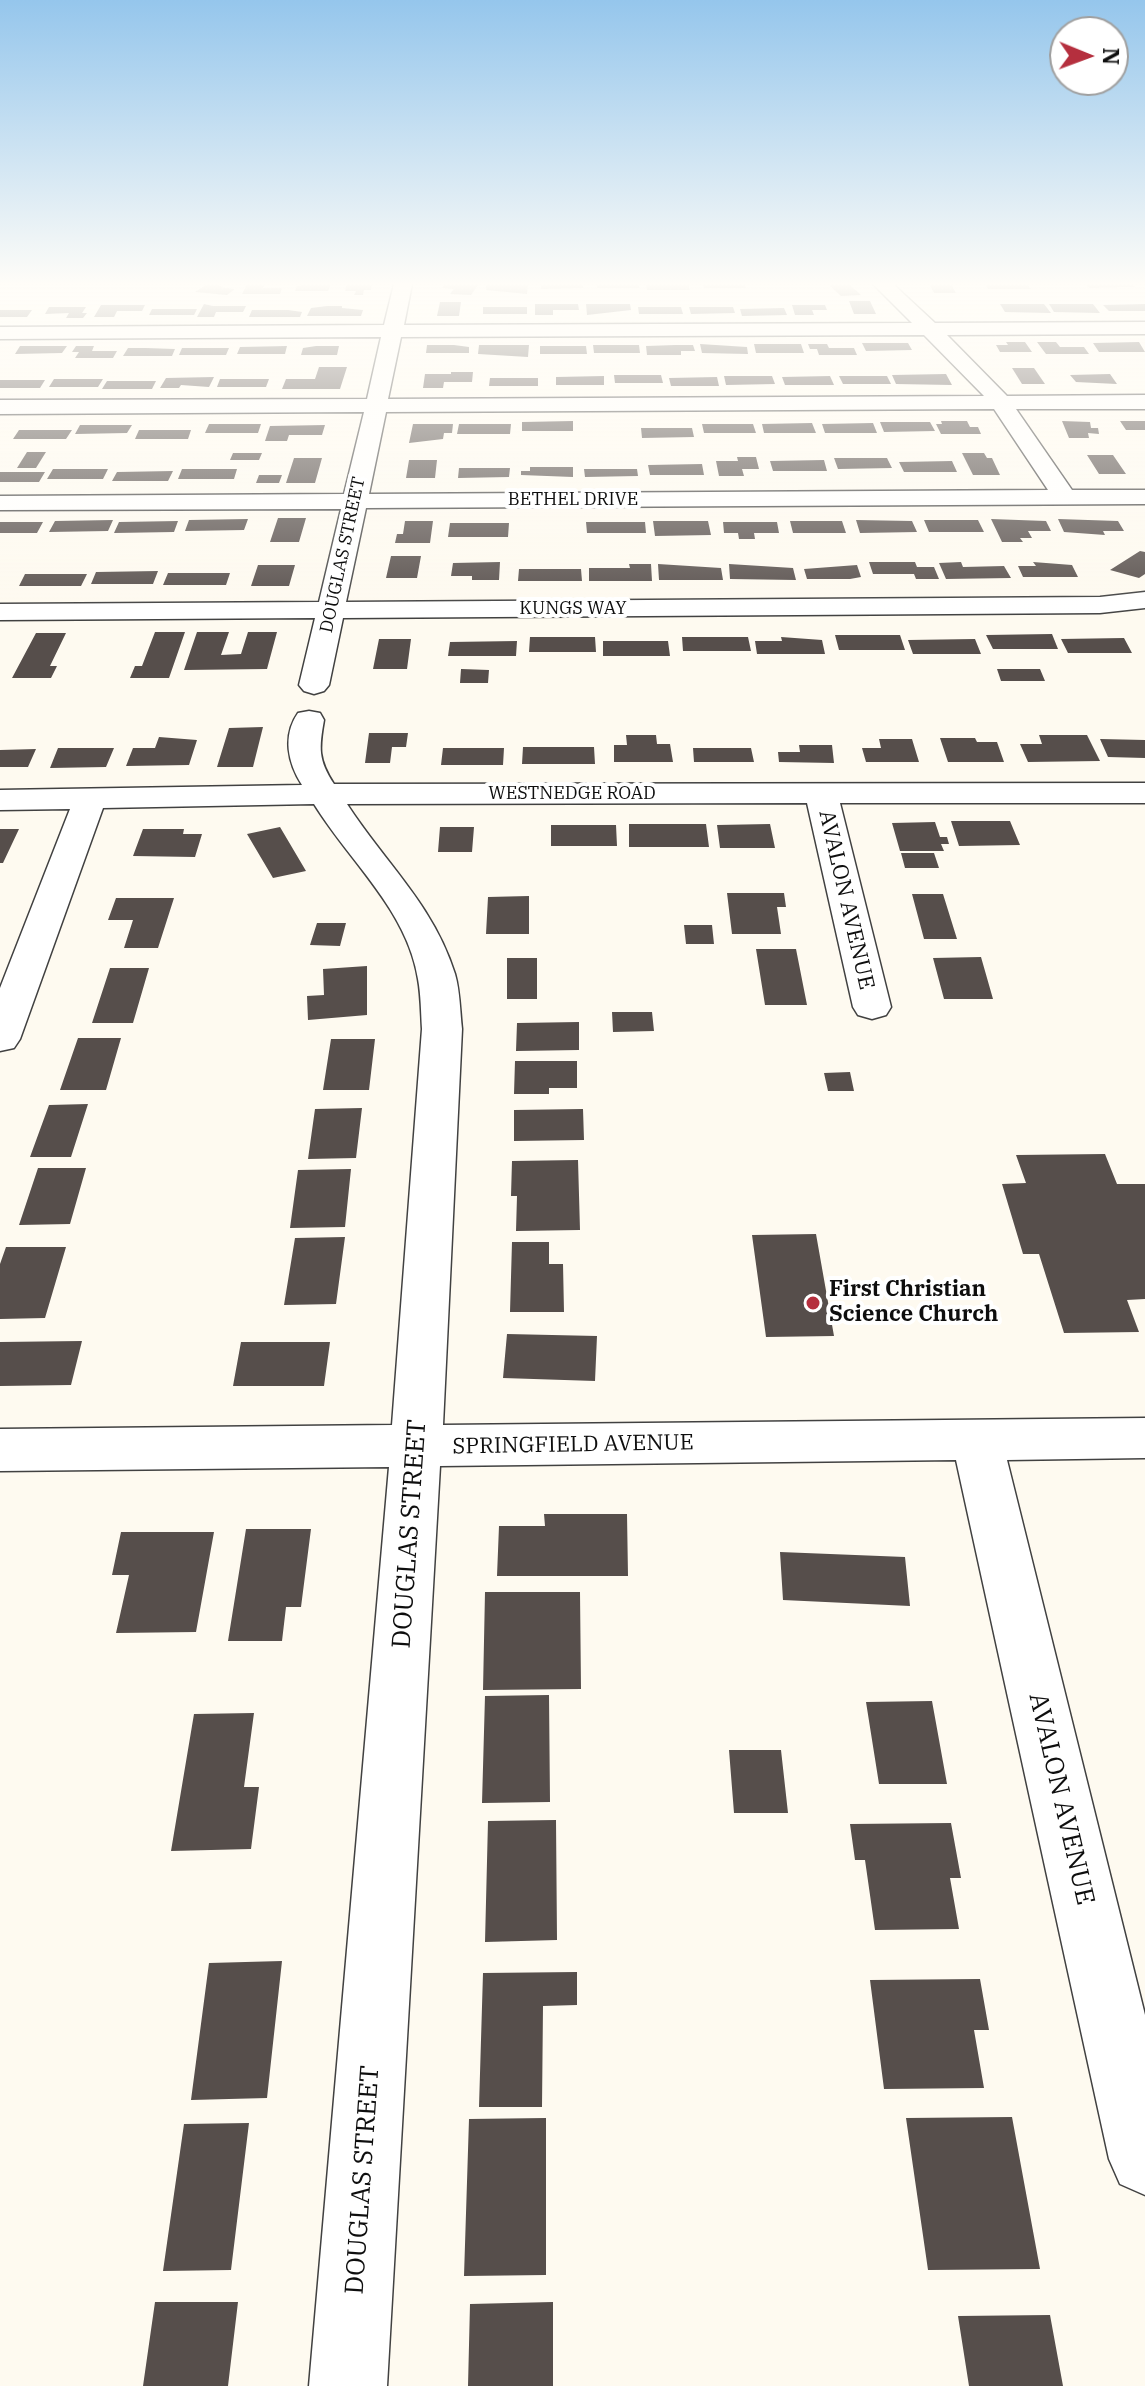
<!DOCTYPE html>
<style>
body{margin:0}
#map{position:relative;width:1145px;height:2386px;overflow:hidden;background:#fefaf0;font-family:"IBM Plex Serif",serif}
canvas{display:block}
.north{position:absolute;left:1049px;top:16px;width:80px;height:80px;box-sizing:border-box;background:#fff;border:2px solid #9f9f9f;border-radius:50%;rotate:91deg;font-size:22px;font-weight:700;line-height:32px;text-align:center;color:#0e0e0e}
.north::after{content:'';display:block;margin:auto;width:28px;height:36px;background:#b52f3e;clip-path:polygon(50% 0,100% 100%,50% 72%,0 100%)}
</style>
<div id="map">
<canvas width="1145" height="2386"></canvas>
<div class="north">N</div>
</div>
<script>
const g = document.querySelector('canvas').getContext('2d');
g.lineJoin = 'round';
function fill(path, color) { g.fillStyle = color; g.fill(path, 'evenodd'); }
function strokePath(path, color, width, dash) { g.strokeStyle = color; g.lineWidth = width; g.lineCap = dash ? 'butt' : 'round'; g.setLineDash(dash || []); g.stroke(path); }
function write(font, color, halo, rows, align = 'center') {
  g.font = font + ' "IBM Plex Serif",serif'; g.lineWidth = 8; g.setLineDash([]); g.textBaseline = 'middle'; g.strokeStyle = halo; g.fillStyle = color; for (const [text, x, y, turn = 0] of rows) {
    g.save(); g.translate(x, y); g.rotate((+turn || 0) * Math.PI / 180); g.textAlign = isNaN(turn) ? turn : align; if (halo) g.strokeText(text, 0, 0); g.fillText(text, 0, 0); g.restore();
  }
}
fill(new Path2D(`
 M207,284L223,286L220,287L235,289L227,295L195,292Z
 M247,284H265L263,288H282L280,294H242Z
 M314,284H331L328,291H295L297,286Z
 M347,284H366L372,285L371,290H364L363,295H354L356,291H345Z
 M445,284H459L478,285L471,295L450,294L454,289L442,288Z
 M486,284H528L527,294L486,290Z
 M541,284H583V288L541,289Z
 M597,284H639V288H597Z
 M646,284H688L690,290H647Z
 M703,284H745L746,288H704Z
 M828,284H849L861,295L841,296Z
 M929,284H951L956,293H934Z
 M985,284H1027L1031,289H988Z
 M1086,284H1132L1135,287L1089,288Z
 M849,301H870L876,314H854Z
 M440,302H461L459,316H437Z
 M204,304L213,306H246L243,312H216L214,317H197Z
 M535,304H578L579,310H553V315H535Z
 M586,304H630L631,310L587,315Z
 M1000,304H1044L1051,313L1005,312Z
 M1049,304H1093L1100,313L1054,312Z
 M1145,304V311H1109L1103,305Z
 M101,305H145L142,311H117L114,317H94Z
 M792,305H825L827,310H812L814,315H795Z
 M327,306H342V308L363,310L361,316H307L311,308Z
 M49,307H86L82,313H87L83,318H66L69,313L45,314Z
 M483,307H527V314H483Z
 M638,307H681L683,314H639Z
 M689,307H733L735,313L691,314Z
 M784,308L787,315L742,316L740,309Z
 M152,309H197L194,315H149Z
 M0,310H32L27,317H0Z
 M252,310H288L302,312L300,317H249Z
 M1006,342H1025L1032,352H1000L996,345H1008Z
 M1037,342H1056L1060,347H1084L1089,354H1046Z
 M1139,342L1145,352H1099L1093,343Z
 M862,343H908L912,350L866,351Z
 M700,344L747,347L748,354L702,353Z
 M754,344H801L804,353H756Z
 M808,344H827L829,348H854L857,355H819L817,349H810Z
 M427,345H454L469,347V353H426Z
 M479,345H529L528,357L478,354Z
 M593,345H639L640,353H594Z
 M675,345H693L695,351H681V355H647L646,346Z
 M20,346H67L62,353L15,354Z
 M76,346H94L92,351H117L113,358H75L79,352H72Z
 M287,346L285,354H237L240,347Z
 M316,346H339L337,355H301L303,348Z
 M540,346H586L587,354H540Z
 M128,348H146L175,349L172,356H123Z
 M182,348H229L226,355H179Z
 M319,367H347L340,389H282L286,379H315Z
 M1012,368H1034L1045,384H1022Z
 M451,372H473L472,382H444L443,388H423L425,374H451Z
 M946,374L952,385L896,384L892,375Z
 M1110,374L1117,384L1076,382L1070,375Z
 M614,375H661L663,383H615Z
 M604,376V385H556V377Z
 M724,376H772L775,384L726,385Z
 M830,376L834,385H785L782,377Z
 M839,376H887L891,384H843Z
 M214,377L209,387L181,385L179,388H160L166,378Z
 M717,377L719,386H671L669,378Z
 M490,378H538V386H489Z
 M54,379H103L98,387H49Z
 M220,379H269L266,387H217Z
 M0,380H45L40,388H0Z
 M107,381H156L152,389H102Z
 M573,421V431H522V422Z
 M941,421H967L970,427H978L981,434H941L936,424H942Z
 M1062,421L1090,422L1091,428H1098L1099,434L1088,433L1089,438H1069Z
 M1120,421H1145V430H1126Z
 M880,422H930L935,431L884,432Z
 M812,423L816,433H764L762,424Z
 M873,423L877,433H825L822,424Z
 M209,424H261L258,433H205Z
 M413,424H453L452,433H444L443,439L409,443Z
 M459,424H511L510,434H457Z
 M702,424H753L756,433H704Z
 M80,425H132L127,433L75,434Z
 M325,425L322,435H289L287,441H265L270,426Z
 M641,428H692L694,437L642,438Z
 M19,430H72L66,439H13Z
 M139,430H191L188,439H135Z
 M27,452H46L36,468H17Z
 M233,453H262L259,460H230Z
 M962,453H984L987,458H992L1000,475H973Z
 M1087,455H1113L1126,474H1099Z
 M737,457H756L759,469H742L744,476H719L716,461H738Z
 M294,458H322L315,483H286Z
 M834,458H887L892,468L838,469Z
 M409,460H437L435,478H406Z
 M824,460L827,471H773L770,461Z
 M952,461L957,472H904L899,462Z
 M702,464L704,475H650L648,465Z
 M530,467H573V477L521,475V471H530Z
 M459,468H510L509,477L458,478Z
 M53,469H108L103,479H47Z
 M182,469H237L234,479H178Z
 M584,469H637L638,476L585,477Z
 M173,471L168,481H112L117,472Z
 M0,472H45L39,482H0Z
 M259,475H282L279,483H256Z
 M278,518H306L299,542H270Z
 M248,519L244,530L185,531L189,520Z
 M991,519L1046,521L1051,531H1028L1032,538H1020L1023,542H1002Z
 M1058,519L1118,521L1124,531H1103L1105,535L1064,532Z
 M113,520L108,531L49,532L55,521Z
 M856,520L912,521L917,532L860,533Z
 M924,520H978L984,532H929Z
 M178,521L174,532L114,533L119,522Z
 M405,521H433L430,543H395L397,534H403Z
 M653,521H708L711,535L655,536Z
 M790,521H842L846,533H793Z
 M0,522H43L37,533H0Z
 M586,522H645L646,533H587Z
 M723,522H777L779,533H754L755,539H739L738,533H724Z
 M450,523H509L508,537H448Z
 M1140,551L1145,552V574L1139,578L1110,570Z
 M391,556H421L417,578H386Z
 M500,562L499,580H472V576H451L453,563Z
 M869,562H915L917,567H934L939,579H916L914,574H873Z
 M961,562L963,567L1004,566L1011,578L946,579L939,563Z
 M1033,562L1072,565L1078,577H1023L1018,566H1036Z
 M629,564H651L652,581H589V568H630Z
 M658,564L721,568L723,580H659Z
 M729,564L793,568L796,580L730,579Z
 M258,565H295L289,586H251Z
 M857,565L861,577L850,579H807L804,569Z
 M519,569H581L582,581H518Z
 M158,571L153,584H91L96,572Z
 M168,573H230L226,585H163Z
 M25,574H87L81,586H19Z
 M155,632H185L169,678H130L135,666H142Z
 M197,632H229L221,655L241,654L248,632H277L267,669L184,670Z
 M36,633H66L50,666H57L51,678H12Z
 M1052,634L1058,649H993L986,635Z
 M835,635H900L905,650H839Z
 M530,637H595L596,652H529Z
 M682,637H748L751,651H683Z
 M781,637L822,640L825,654H757L755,641H782Z
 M1124,638L1132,653H1068L1061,639Z
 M379,639H411L407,669H373Z
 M975,639L981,654H913L908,640Z
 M517,641L516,656H448L450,642Z
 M603,641H668L670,656H603Z
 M461,669L489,670L488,683H460Z
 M997,669H1040L1045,681H1001Z
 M263,727L253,767H217L229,728Z
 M369,733H408L406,747H392L390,763H365Z
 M626,735H656L657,744H670L673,762H614V745H627Z
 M1039,735H1087L1100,761L1028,762L1020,744H1042Z
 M159,737L197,740L189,765L126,766L133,748H155Z
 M940,738H975L977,742H997L1004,762H948Z
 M879,739H912L919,762H866L862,748H881Z
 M1100,739L1145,740V758L1108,757Z
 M799,745H832L834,763L779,762L778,752H800Z
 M523,747H594L595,764H522Z
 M58,748H114L106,767L50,768Z
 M443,748H504L503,765H441Z
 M693,748H751L754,762H694Z
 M36,749L28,767H0V750Z
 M951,821H1010L1020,845L959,846Z
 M935,822L940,837H947L949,844H941L944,851H900L892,823Z
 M629,824H706L709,847H629Z
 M770,824L775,848H720L717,825Z
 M551,825H616L617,846H551Z
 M280,827L306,871L273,878L247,834Z
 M440,827H474L472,852H438Z
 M0,829H19L3,863H0Z
 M143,829H184L183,834H202L195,857L133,856Z
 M901,853H934L939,868H905Z
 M727,893H784L786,907H777L781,934H732Z
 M912,894H943L957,939H924Z
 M529,896V934H486L488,897Z
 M116,898H174L158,948H124L133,920H108Z
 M317,923H346L340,946L310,945Z
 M684,925H712L714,944H686Z
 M756,949H796L807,1005H765Z
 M981,957L993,999H944L933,958Z
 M507,958H537V999H507Z
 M367,966V1015L308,1020L307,996L324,995L323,969Z
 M110,968H149L133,1023H92Z
 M612,1012H652L654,1031L613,1032Z
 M579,1022V1050L516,1051L517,1023Z
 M78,1038H121L106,1090H60Z
 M331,1039H375L369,1090H323Z
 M515,1061H577V1088H549V1094H514Z
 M850,1072L854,1091H828L824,1073Z
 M88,1104L71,1157H30L49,1105Z
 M362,1108L356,1158L308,1159L315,1109Z
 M583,1109L584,1140L514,1141V1110Z
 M1105,1154L1117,1184H1145V1299L1127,1300L1139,1332L1064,1333L1039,1254H1023L1002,1184L1026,1183L1016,1155Z
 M578,1160L580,1230L516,1231L517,1196H511L512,1161Z
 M38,1168H86L70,1224L19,1225Z
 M351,1169L345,1227L290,1228L298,1170Z
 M816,1234L834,1336L766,1337L752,1235Z
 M345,1237L336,1304L284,1305L295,1238Z
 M512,1242H549V1264H563L564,1312H510Z
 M6,1247H66L45,1318L0,1319V1264Z
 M507,1334L597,1336L595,1381L503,1378Z
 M82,1341L71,1385L0,1386V1342Z
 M241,1342H330L324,1386H233Z
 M544,1514H627L628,1576H497L499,1526H545Z
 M246,1529H311L301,1607H286L282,1641H228Z
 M121,1532H214L196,1632L116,1633L129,1575H112Z
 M780,1552L905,1557L910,1606L783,1600Z
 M485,1592H580L581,1689L483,1690Z
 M549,1695L550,1802L482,1803L485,1696Z
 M932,1701L947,1784H879L866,1702Z
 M254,1713L244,1787H259L251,1849L171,1851L194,1714Z
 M729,1750H781L788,1813H734Z
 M556,1820L557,1940L485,1942L488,1821Z
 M951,1823L961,1878H950L959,1929L875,1930L865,1860H855L850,1824Z
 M282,1961L267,2098L191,2100L209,1963Z
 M577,1972V2005L543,2006L542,2107H479L483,1973Z
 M980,1979L989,2030H974L984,2088L884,2089L870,1980Z
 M1012,2117L1040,2269L928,2270L906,2118Z
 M546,2118V2275L464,2276L469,2119Z
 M249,2123L231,2270L163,2271L184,2124Z
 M155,2302H238L228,2386H143Z
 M553,2302V2386H468L470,2304Z
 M1050,2315L1063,2386H969L958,2316Z`), '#564e4b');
const minor = new Path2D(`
 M394,284H412L404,325L912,323L873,284H893L935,323L1145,322V334L947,335L1007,396L1145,395V409H1016L1072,490H1145V504L366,508L346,602L1100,597L1145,592V608L1100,613L343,618L329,685L324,691L314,694L304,691L299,685L315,618L0,620V604L319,602L341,509L0,510V496L344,494L364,412L0,414V400L367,399L381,337L0,339V327L384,325ZM924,335L984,396L388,399L401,337ZM994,409L1048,490L369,494L386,412Z
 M309,711L320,713L324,720C319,748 318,760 334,784L1145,783V803H840L891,1007L886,1015L872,1019L858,1015L853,1007L807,803L347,804C385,863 433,904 455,974C460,991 460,1011 462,1029L443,1425L1145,1418V1458L1007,1460L1145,2015V2195L1120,2184L1109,2159L956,1460L440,1466L387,2386H309L389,1467L0,1471V1429L392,1425L422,1029C421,1013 421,995 418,979C407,910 349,861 314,804L103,808L20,1039L14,1048L0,1051V988L70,809L0,810V790L302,785C288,763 282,736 298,713Z`);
strokePath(minor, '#414141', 3);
fill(minor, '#fff');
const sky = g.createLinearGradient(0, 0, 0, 618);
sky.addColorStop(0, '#95c6ec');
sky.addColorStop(0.46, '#fffdf8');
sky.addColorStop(1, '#fffdf800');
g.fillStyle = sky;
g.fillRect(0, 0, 1145, 618);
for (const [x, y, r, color] of [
 [813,1303,8,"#b52f3e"]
]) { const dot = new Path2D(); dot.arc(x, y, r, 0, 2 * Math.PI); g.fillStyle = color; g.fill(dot); strokePath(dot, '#fff', 3); }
write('18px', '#0e0e0e', '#fff', [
 ["BETHEL DRIVE",573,500],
 ["DOUGLAS STREET",343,555,-78],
 ["KUNGS WAY",573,609],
 ["WESTNEDGE ROAD",572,794]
]);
write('22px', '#0e0e0e', '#fff', [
 ["AVALON AVENUE",846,900,77],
 ["SPRINGFIELD AVENUE",573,1445,-1]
]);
write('bold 22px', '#0e0e0e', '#fff', [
 ["First Christian",829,1290],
 ["Science Church",829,1315]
], 'left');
write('26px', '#0e0e0e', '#fff', [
 ["DOUGLAS STREET",410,1534,-86],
 ["AVALON AVENUE",1061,1799,77],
 ["DOUGLAS STREET",363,2180,-86]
]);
</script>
